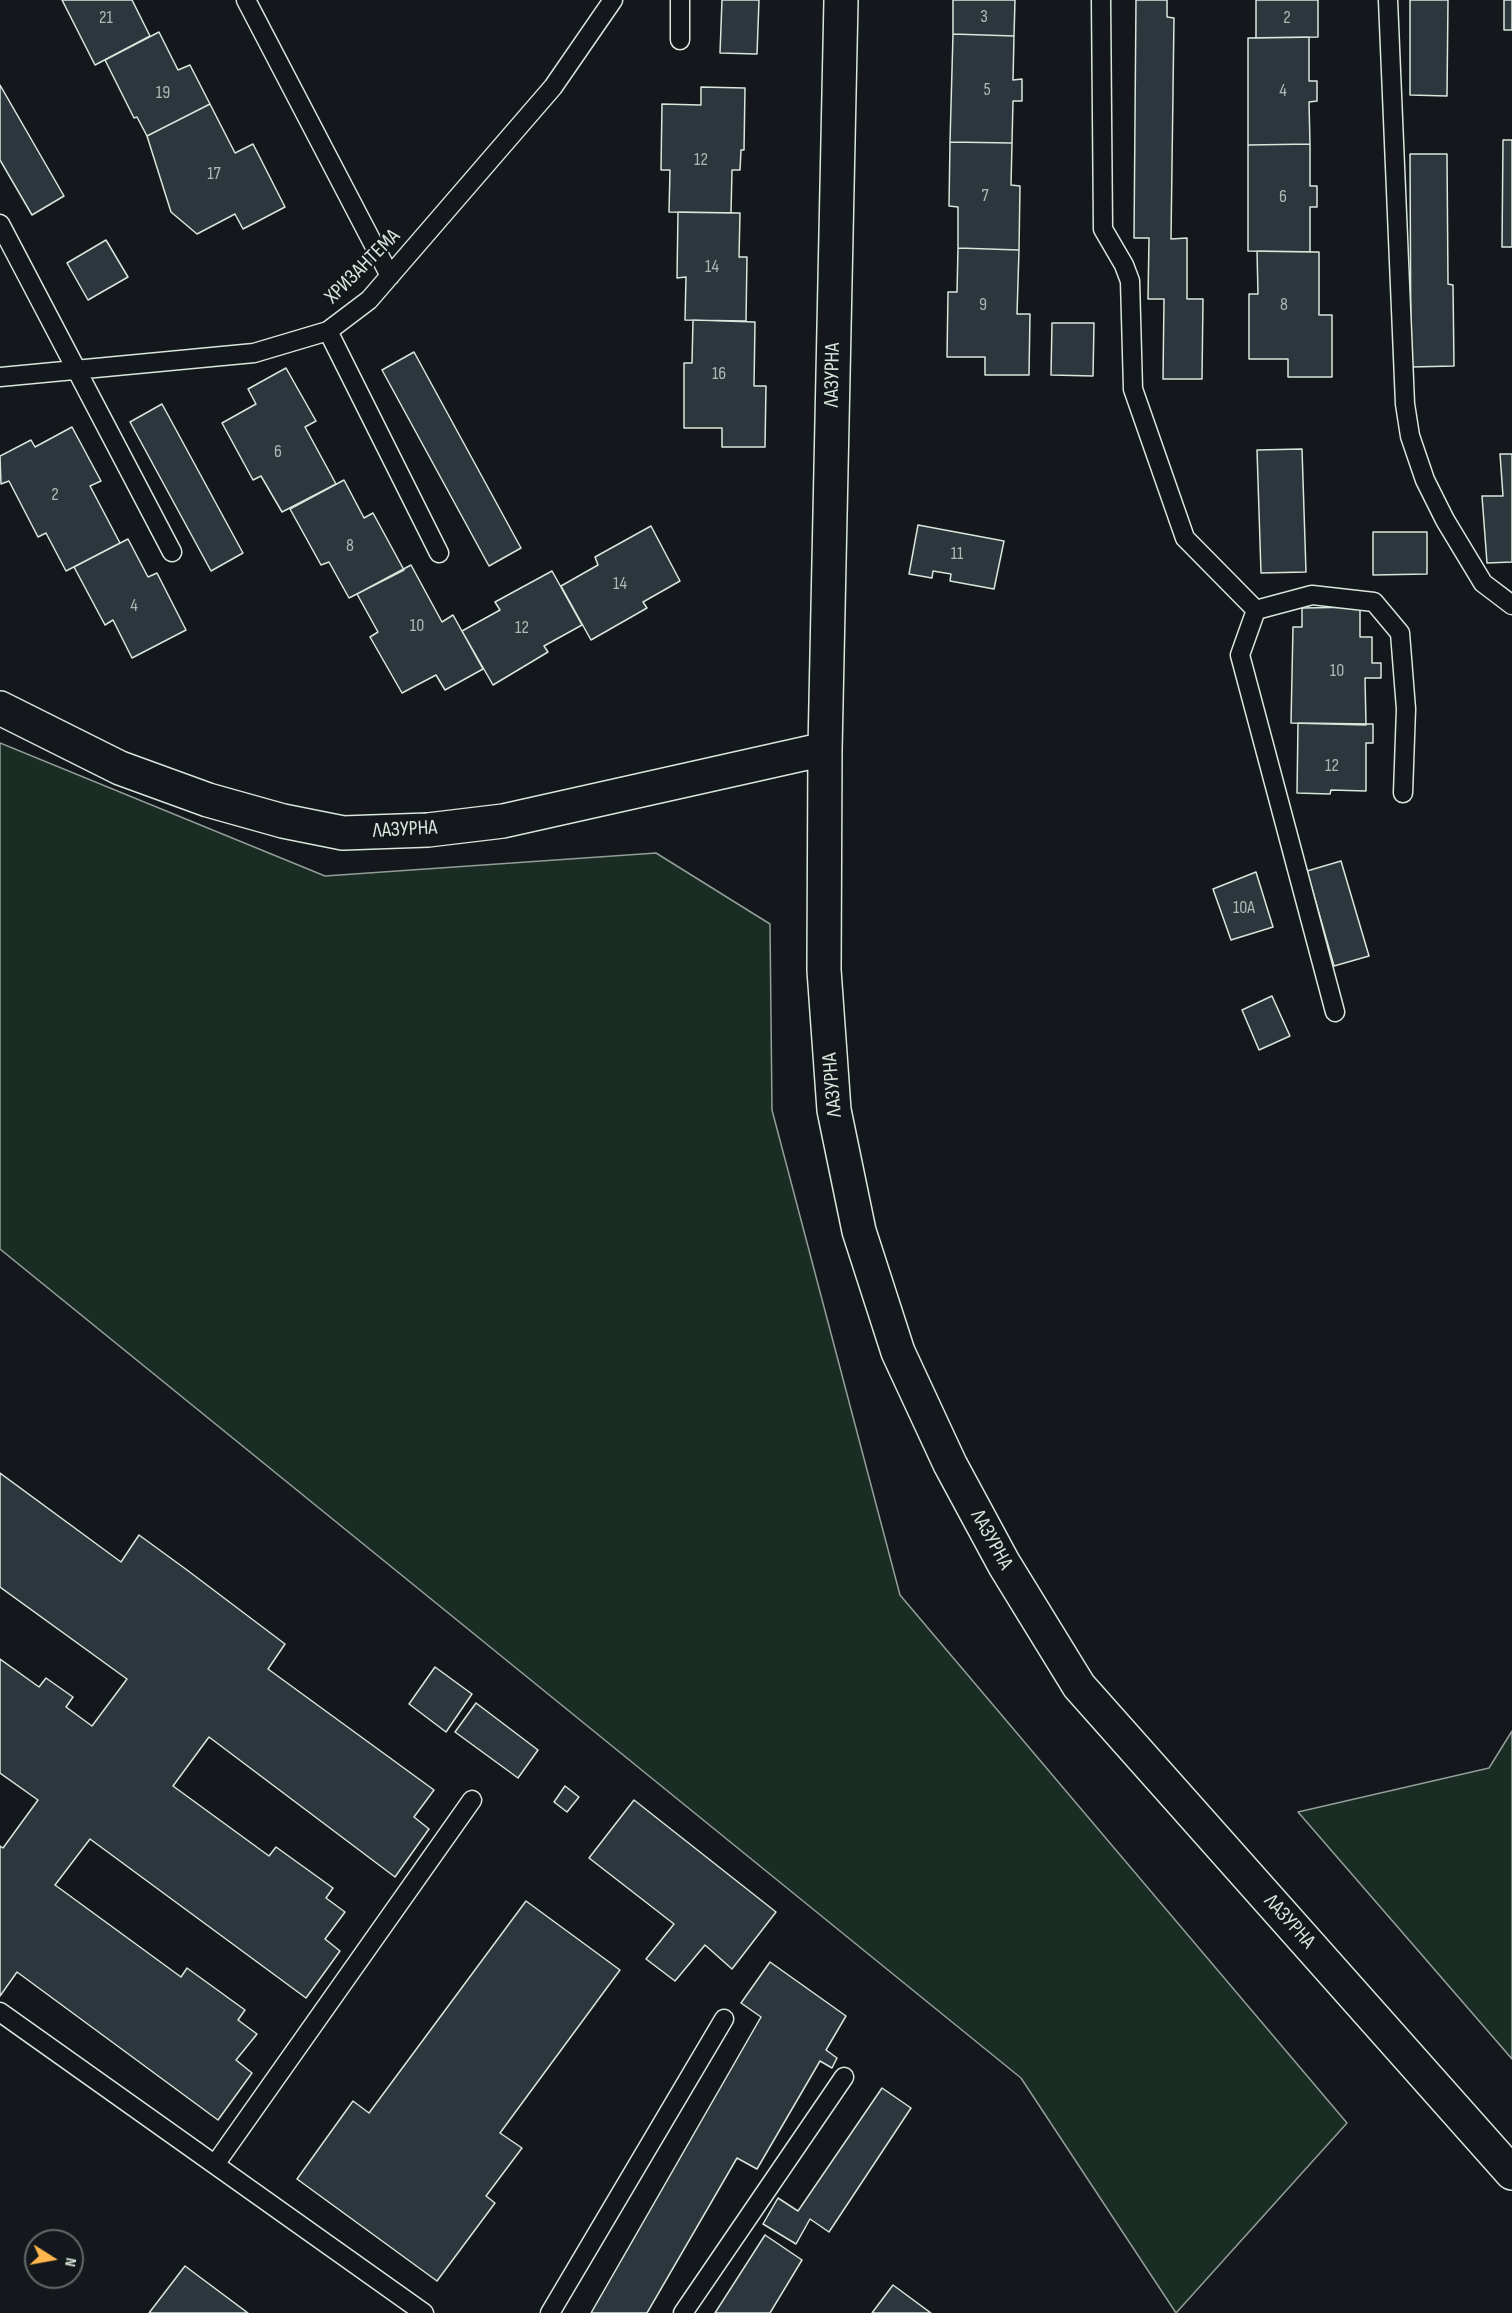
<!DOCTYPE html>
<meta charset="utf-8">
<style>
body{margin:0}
#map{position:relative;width:1512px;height:2313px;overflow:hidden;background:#14181c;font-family:"Sofia Sans Condensed",sans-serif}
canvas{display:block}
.north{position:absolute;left:24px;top:2229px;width:60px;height:60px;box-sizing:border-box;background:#14181c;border:2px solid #626a69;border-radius:50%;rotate:101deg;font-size:16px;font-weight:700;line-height:24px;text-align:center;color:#d8e6dc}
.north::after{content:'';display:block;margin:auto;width:21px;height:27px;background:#ffb74d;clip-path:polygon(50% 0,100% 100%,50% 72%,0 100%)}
</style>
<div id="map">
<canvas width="1512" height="2313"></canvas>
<div class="north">N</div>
</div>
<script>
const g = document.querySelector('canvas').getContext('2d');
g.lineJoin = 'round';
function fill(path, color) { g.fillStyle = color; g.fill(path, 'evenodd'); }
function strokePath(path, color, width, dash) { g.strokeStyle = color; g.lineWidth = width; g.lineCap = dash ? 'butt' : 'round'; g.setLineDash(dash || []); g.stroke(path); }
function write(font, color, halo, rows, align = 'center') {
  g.font = font + ' "Sofia Sans Condensed",sans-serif'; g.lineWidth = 4.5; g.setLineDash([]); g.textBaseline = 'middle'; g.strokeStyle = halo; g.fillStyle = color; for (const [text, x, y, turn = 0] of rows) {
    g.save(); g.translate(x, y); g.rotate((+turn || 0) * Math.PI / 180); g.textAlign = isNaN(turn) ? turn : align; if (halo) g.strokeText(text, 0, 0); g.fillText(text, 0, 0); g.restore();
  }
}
const green = new Path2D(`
 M0,743L325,876L656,853L770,924L772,1110L900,1595L1347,2123L1176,2313L1021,2078L0,1249Z
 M1512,1731V2059L1298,1812L1489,1768Z`);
fill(green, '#1a2d24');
strokePath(green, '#939e99', 1.5);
const building = new Path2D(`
 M62,0H132L150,36L95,65Z
 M722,0H759L757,54L720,53Z
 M953,0H1015L1014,36L953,34Z
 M1136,0H1167V17L1174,18L1171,239L1187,238V299H1203L1202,379H1163L1164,299H1148L1149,238H1134Z
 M1256,0H1318V37L1256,38Z
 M1410,0H1448L1447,96L1410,95Z
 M1504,0H1512V30H1504Z
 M159,32L178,70L190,65L210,104L147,136L137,117L134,118L105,60Z
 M953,34L1014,36L1013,80L1022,79V101H1013L1012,143L950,142Z
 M1309,37V81H1317V101L1309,102L1310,144L1248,145V38Z
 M0,85L64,196L32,215L0,160Z
 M701,87L745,88L744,150H741L740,170H732L731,213L669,212L670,170H661L662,104L701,105Z
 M210,104L235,153L253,144L285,207L243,229L235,214L197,234L171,212L147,136Z
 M1503,140H1512V247H1502Z
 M950,142L1012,143L1011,185L1020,186L1019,250L958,248V207L949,206Z
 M1310,144V186H1317V207H1310V252L1248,251V145Z
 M1410,154H1447L1448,284L1453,285L1454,366L1411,367Z
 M678,212L740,213L739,257H747L746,321L685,320L686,277L677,278Z
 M106,240L128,277L88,300L67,263Z
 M958,248L1019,250L1017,314H1030L1029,375H985V357H947L948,292H957Z
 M1257,251L1319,252V315H1332V377H1288V359H1249V294H1258Z
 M693,320L755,322L754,386H766L765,447H722V428H684V363H692Z
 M1052,323H1094L1093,376L1051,375Z
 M414,352L521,548L489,566L382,370Z
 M286,368L316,421L305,427L336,484L282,512L261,476L253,480L222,423L256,404L248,389Z
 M162,404L243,553L211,571L130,422Z
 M72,427L101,481L90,486L120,543L66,571L46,533L38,537L9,481L1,484L0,456L31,440L35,447Z
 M1302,449L1306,572L1261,573L1257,450Z
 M1500,454H1512V562L1487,563L1482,496H1503Z
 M344,480L364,518L373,513L404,570L349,598L329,562L321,565L290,509Z
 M918,525L1004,541L994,589L950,581L951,574L933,571L932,578L909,574Z
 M651,526L680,581L643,602L647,608L591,640L561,586L598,565L595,557Z
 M1373,532H1427V574L1373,575Z
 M128,539L148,577L157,573L186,630L132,658L113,620L105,625L74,567Z
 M411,565L442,622L453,615L483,669L445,690L436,675L402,693L370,637L378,632L357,594Z
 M552,571L582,625L544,646L548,652L493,685L462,631L500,610L495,602Z
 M1360,607V637H1372V663H1381V678H1365L1366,725L1291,723L1293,627H1302V608Z
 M1298,723L1373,724V743H1366V791L1331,790L1330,794L1297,793Z
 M1341,861L1369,956L1334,966L1307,871Z
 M1256,872L1273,927L1231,940L1213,889Z
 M1272,996L1290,1036L1259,1050L1242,1010Z
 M0,1473L121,1562L139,1535L187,1570L285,1644L268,1669L434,1790L414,1817L429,1829L395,1877L209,1737L173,1786L269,1856L276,1847L333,1888L326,1898L345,1912L325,1939L340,1951L306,1998L90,1839L55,1885L181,1977L187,1968L245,2010L238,2020L257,2034L236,2060L252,2073L218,2120L17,1972L0,1996V1846L3,1848L38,1800L0,1773V1659L39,1687L46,1678L73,1697L66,1707L92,1726L127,1679L0,1587Z
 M435,1667L472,1694L446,1732L409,1704Z
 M476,1703L538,1750L518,1778L455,1732Z
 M565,1786L579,1797L567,1812L554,1802Z
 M634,1800L776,1912L732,1969L705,1945L675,1981L646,1959L674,1924L589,1858Z
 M526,1901L620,1970L500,2133L522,2148L486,2196L495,2203L437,2281L297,2179L353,2101L369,2113Z
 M770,1962L846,2016L826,2050L837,2058L832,2068L820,2061L757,2169L737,2158L647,2313H591L761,2017L741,2003Z
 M882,2088L911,2108L829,2232L810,2219L796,2244L763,2224L778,2198L798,2211Z
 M765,2235L802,2260L770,2313H715Z
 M185,2266L248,2313H149Z
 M893,2285L931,2313H872Z`);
fill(building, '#2c363c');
strokePath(building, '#d8e6dc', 1.5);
const lane = new Path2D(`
 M246,0L390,276
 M1101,0L1103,229L1124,265L1130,281L1133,389L1185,538L1256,610
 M1388,0L1405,404L1410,436L1425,480L1445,520L1483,583L1512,605
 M680,40V0
 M0,224L172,552
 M328,331L439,553
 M0,377L254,353L328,331L369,300L553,87L613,0
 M1256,610L1240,655L1335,1012
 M1256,610L1312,595L1374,602L1400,633L1406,709L1403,793
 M0,2012L424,2313
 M216,2163L472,1800
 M550,2313L724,2019
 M683,2313L844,2077`);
const secondary = new Path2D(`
 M841,0L825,749L824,970L834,1110L859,1231L898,1352L950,1464L1004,1564L1079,1686L1512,2173
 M0,708L120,768L208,800L283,821L343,833L428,830L503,821L825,749`);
strokePath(lane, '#d8e6dc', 21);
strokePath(secondary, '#d8e6dc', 36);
strokePath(lane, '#14181c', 18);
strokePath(secondary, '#14181c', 33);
write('18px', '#adbab4', null, [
 ["3",984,17],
 ["21",106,18],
 ["2",1287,18],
 ["5",987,90],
 ["4",1283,91],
 ["19",163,93],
 ["12",701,160],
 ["17",214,174],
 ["7",985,196],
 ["6",1283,197],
 ["14",712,267],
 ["9",983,305],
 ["8",1284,305],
 ["16",719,374],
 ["6",278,452],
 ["2",55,495],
 ["8",350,546],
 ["11",957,554],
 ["14",620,584],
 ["4",134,606],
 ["10",417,626],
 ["12",522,628],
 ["10",1337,671],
 ["12",1332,766],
 ["10А",1244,908]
]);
write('21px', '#d8e6dc', '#14181c', [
 ["ХРИЗАНТЕМА",363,267,-45],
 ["ЛАЗУРНА",833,375,-89],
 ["ЛАЗУРНА",405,830,-3],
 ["ЛАЗУРНА",833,1085,-95],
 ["ЛАЗУРНА",991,1540,61],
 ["ЛАЗУРНА",1289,1922,48]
]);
</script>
